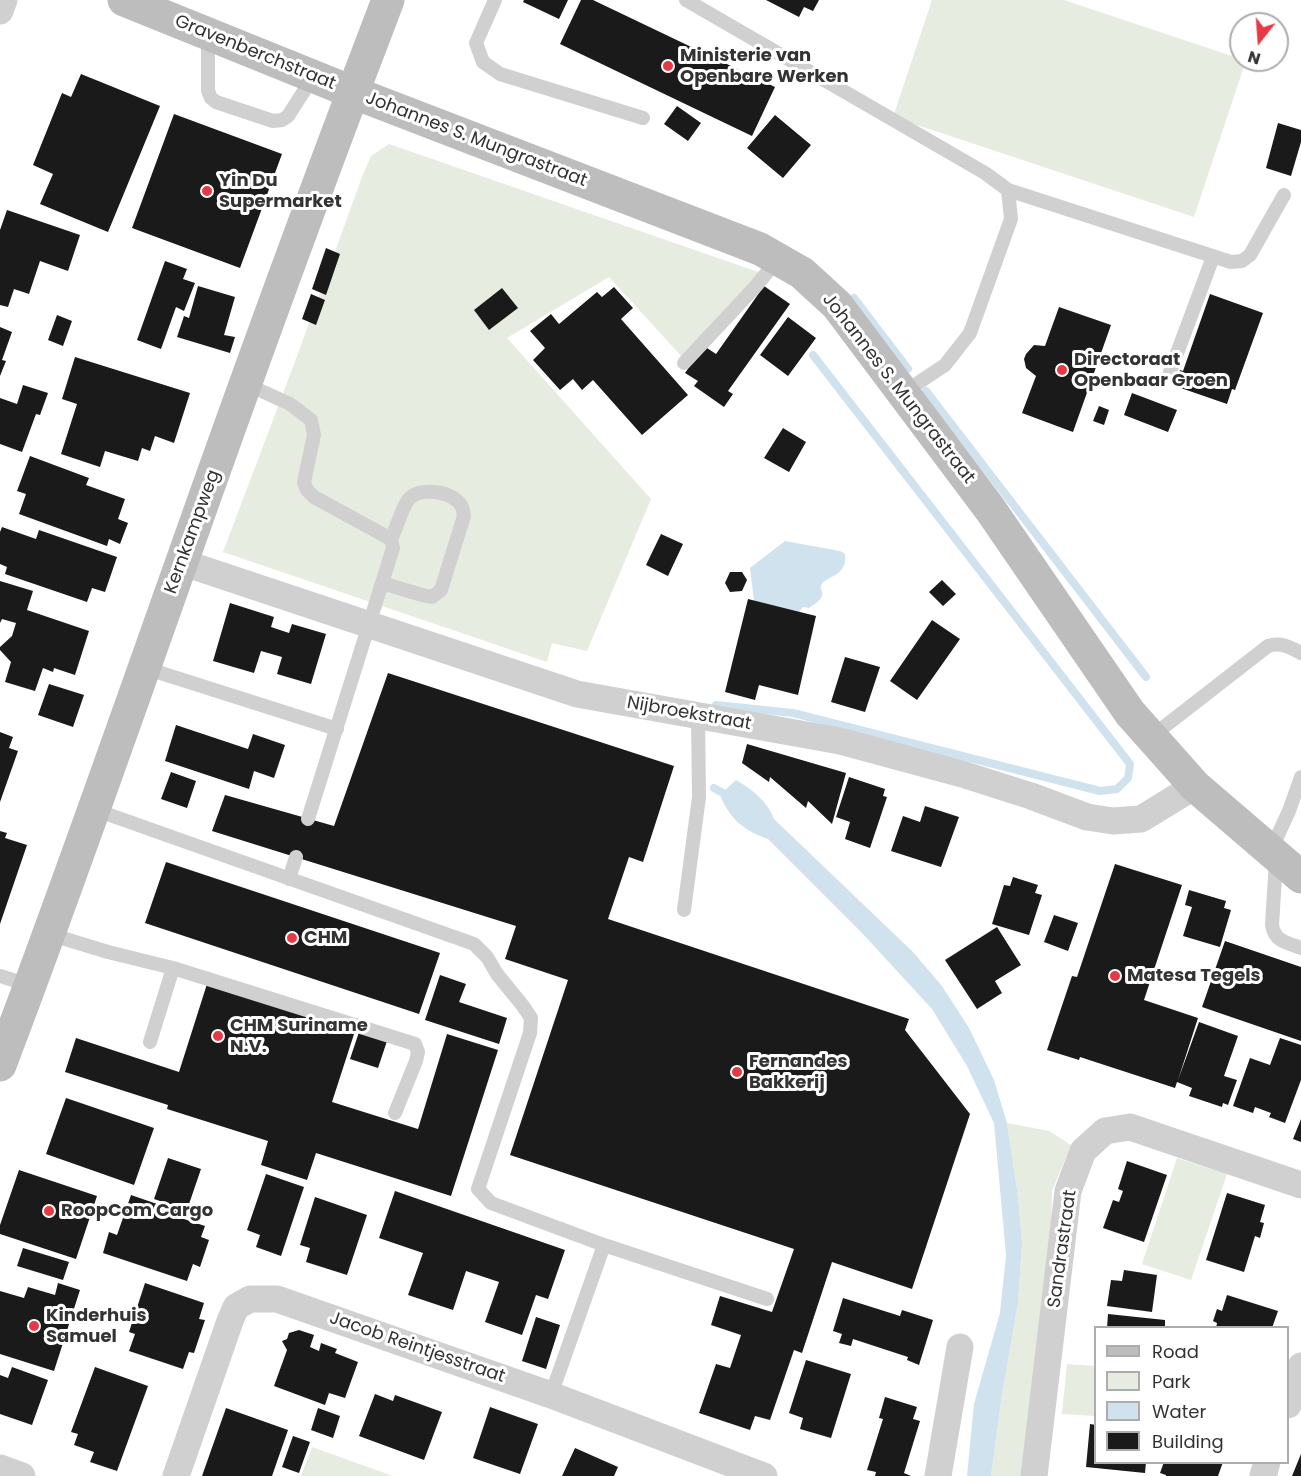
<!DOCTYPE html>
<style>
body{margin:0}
#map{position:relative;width:1301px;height:1476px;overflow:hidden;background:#fff;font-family:Poppins,sans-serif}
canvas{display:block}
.legend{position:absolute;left:1094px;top:1326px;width:195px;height:138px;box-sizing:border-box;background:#fff;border:2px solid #adadad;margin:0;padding:8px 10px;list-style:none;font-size:18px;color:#333}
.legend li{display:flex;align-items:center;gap:12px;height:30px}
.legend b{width:30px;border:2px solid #adadad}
.north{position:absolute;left:1229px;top:12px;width:60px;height:60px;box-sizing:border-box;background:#fff;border:2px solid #adadad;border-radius:50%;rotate:197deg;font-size:16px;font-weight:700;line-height:24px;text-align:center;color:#333}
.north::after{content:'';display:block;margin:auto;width:21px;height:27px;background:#e63946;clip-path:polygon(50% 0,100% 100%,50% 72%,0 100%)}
</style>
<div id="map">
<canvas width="1301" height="1476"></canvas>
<ul class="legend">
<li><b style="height:8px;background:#bdbdbd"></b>Road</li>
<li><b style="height:16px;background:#e6ecdf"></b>Park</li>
<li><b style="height:16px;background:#cfe2ee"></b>Water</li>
<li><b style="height:16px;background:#1a1a1a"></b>Building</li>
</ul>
<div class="north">N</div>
</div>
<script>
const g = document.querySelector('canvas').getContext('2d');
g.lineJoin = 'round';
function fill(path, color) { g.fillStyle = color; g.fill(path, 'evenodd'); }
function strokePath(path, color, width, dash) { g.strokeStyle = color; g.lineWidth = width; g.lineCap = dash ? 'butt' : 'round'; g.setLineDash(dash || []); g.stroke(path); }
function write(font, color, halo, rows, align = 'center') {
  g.font = font + ' Poppins,sans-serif'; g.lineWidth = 6; g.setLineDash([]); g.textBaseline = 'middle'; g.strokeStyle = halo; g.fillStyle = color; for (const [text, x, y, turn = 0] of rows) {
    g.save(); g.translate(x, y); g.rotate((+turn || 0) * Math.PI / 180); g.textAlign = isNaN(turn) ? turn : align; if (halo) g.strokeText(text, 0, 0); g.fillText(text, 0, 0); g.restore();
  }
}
fill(new Path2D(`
 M932,0H1064L1241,59V60H1246L1194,217L893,117Z
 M389,144L761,273L683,358L609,277L507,338L651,499L587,651L552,643L547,662L223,552L296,359L362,177L371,156Z
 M1007,1123L1049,1131L1071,1145L1052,1191L1051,1233L1026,1476H991L1002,1395L1018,1303L1022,1242L1018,1196Z
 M1177,1158L1227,1174L1191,1280L1142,1264Z
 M1067,1364L1095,1366V1416L1062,1414Z
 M312,1447L393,1476H301Z`), '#e6ecdf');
fill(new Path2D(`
 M785,541L840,551L845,554C848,578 824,575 821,586C820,591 823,590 822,595C822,600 813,605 809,608L803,607L799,612L754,601L750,568Z
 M736,780C753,790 767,801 774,819L913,952L942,986L969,1028L994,1080L1007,1123L1018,1196L1022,1242L1018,1303L1002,1395L991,1476H967L974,1404L1000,1313L1006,1255L994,1123L967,1066L932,1009L863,934L768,839C743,830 730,819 720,795Z`), '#cfe2ee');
strokePath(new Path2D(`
 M854,298L908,369
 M926,391L1146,677
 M716,705L793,713L1100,791L1117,789L1128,778L1130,764L813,355
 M714,788L732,798`), '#cfe2ee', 8);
fill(new Path2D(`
 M524,0H568L559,19L523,2Z
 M581,0H593L775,87L752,136L560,44Z
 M766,0H819L813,11L804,7L799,17Z
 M81,74L160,106L108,232L40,204L53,174L33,165L62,93L71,97Z
 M677,106L701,123L688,141L664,124Z
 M174,114L282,154L240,268L132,228Z
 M775,115L811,145L783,178L747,148Z
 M1278,123L1301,130V142L1291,176L1266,168Z
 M7,210L80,235L68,271L40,261L29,294L14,289L8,307L0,305V230Z
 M326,248L340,254L326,295L312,289Z
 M165,261L187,269L183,279L195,283L184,311L176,307L161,349L137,340Z
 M198,286L235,297L224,335L235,337L230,353L177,337L184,316L189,318Z
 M764,286L790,304L728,391L733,394L724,407L694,386L698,381L685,373L704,346L716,354Z
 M614,287L633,308L621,319L688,395L642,435L593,380L582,390L573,379L560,390L533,360L545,348L530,331L551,314L559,324L597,292L602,297Z
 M502,288L518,308L489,330L474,310Z
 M311,294L325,300L316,325L302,319Z
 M1210,294L1263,313L1235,390L1232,389L1227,404L1175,386L1180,370L1183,371Z
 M1059,307L1111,325L1073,432L1022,413L1036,376L1026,368L1024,359L1026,354L1034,345L1045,346Z
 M57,315L72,321L63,346L48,340Z
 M788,317L816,338L788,376L760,355Z
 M0,327L12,332L2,360L6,361L0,376Z
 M75,357L190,393L174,443L155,436L150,451L142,448L138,461L105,451L100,467L61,454L77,404L62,399Z
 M23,385L48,393L40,415L36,414L22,452L0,444V398L17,404Z
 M1132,393L1177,410L1168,432L1124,415Z
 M1099,406L1109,410L1104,425L1093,421Z
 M783,428L806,442L789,472L764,458Z
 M30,456L89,478L86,485L125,499L118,519L128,523L120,544L109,539L107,546L19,514L26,494L17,491Z
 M2,527L36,539L39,530L117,557L105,592L92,588L87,602L5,574L7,567L0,564V532Z
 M661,534L683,544L668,576L646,565Z
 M730,572H742L747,580L742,591L730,592L725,583Z
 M942,580L956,594L943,606L929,592Z
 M0,581L33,591L27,610L89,631L75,675L54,668L53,672L43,668L35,691L5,682L11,662L0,650V647L12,636L16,623L2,619L0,623Z
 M748,599L816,616L798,695L759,685L755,700L725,692Z
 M230,603L274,617L271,627L289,633L292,624L326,634L311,684L277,674L282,657L261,651L254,673L213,661Z
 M932,620L960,639L917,700L890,681Z
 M845,657L880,667L865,712L831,702Z
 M388,673L674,766L643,862L629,857L608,919L909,1019L905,1030L970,1114L912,1289L832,1262L802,1353L794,1350L770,1420L755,1416L750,1430L699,1413L716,1364L730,1368L741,1335L711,1325L720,1296L772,1312L794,1249L510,1155L568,980L505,959L516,926L212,831L225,795L334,826Z
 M49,684L84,695L73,727L38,715Z
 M176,725L248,749L253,734L285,745L274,778L254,771L249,789L165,761Z
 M0,732L13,737L9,748L18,751L0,802Z
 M747,744L846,773L832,824L808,801L806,808L770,777L769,782L742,763Z
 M171,772L196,781L187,808L161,799Z
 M849,777L885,789L883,796L887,797L870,848L845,839L850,822L836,817Z
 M925,806L959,817L941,867L891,851L903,816L920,822Z
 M0,831L7,833L5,838L27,845L0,924Z
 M166,862L440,953L419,1014L145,923Z
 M1115,864L1182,885L1144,1000L1198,1018L1178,1080L1199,1022L1238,1036L1224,1076L1237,1080L1228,1105L1223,1103L1222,1107L1189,1096L1192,1088L1177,1082L1175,1088L1080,1057L1079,1060L1047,1050L1072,976L1077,977Z
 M1013,877L1038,885L1035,893L1042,895L1029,935L992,924L1004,885L1010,886Z
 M1189,890L1226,901L1224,908L1231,910L1220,947L1183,936L1192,907L1185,905Z
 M1054,915L1078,923L1068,951L1044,942Z
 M997,927L1021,965L995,981L1002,993L977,1009L945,960Z
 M1225,941L1301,967V1041L1202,1007Z
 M440,975L466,984L459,1002L507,1018L499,1044L425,1020Z
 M207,984L355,1031L332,1102L418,1129L447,1034L498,1050L451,1196L316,1153L307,1180L261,1165L268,1141L167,1109L168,1105L65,1072L76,1038L179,1072Z
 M360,1029L388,1038L378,1068L350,1059Z
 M1280,1038L1301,1045V1080L1285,1123L1269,1117L1271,1113L1255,1107L1253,1113L1233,1106L1250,1058L1270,1065Z
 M66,1098L154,1128L134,1185L46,1154Z
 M1301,1119V1142L1293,1139Z
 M168,1158L201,1169L187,1210L154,1199Z
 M1127,1161L1167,1175L1144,1242L1103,1228L1113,1200L1119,1202L1123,1191L1118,1189Z
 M19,1170L97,1196L76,1259L0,1234V1225Z
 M266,1174L304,1187L281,1256L256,1247L260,1235L247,1230Z
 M395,1191L565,1250L548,1299L536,1295L522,1335L485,1322L499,1282L466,1271L453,1310L408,1295L423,1253L379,1238Z
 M1227,1193L1265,1205L1260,1222L1264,1223L1260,1238L1255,1236L1244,1272L1206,1260Z
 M131,1195L186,1214L184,1219L205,1226L201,1237L209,1240L200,1267L193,1264L187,1281L103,1253L109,1232L117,1235Z
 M315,1197L367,1215L347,1275L306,1262L310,1248L300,1245Z
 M23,1248L69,1262L63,1280L17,1266Z
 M1124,1270L1157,1275L1152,1312L1107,1306L1111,1280L1122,1281Z
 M58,1283L80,1290L54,1371L0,1354V1291L24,1298L28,1287L55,1295Z
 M145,1283L204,1303L199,1319L205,1320L194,1353L189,1352L183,1369L129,1351L135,1334L129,1332Z
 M1227,1295L1278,1311L1272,1328H1216L1217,1323L1213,1321L1217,1309L1222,1311Z
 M843,1298L900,1316L902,1310L933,1320L919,1365L907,1360L908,1357L853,1339L851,1346L839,1343L842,1334L833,1331Z
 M1108,1314L1165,1320V1328H1107Z
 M536,1317L560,1325L546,1369L522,1361Z
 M299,1330L314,1335L310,1347L319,1351L321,1343L337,1349L335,1353L358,1362L345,1398L329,1393L325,1405L274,1386L287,1350L282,1341L287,1339L289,1333Z
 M806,1360L851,1374L831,1438L800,1429L803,1418L789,1413Z
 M12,1367L48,1380L32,1425L0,1414V1375L8,1378Z
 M95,1367L148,1386L117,1471L90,1462L94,1452L74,1445L78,1434L71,1432Z
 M375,1394L393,1401L395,1395L442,1412L424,1460L359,1436Z
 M885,1397L917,1407L913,1419L920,1421L904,1473L911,1476H875L876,1472L867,1470L883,1419L879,1418Z
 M490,1407L538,1424L520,1474L473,1458Z
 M226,1408L288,1430L272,1476H202Z
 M318,1408L340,1416L333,1438L311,1430Z
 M1090,1424L1096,1425V1462H1146L1145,1473L1086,1467Z
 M293,1436L310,1442L299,1473L282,1467Z
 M575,1448L618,1467L614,1476H562Z
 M1301,1454V1476H1292Z
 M1164,1462H1223L1218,1476H1166V1475L1160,1473Z`), '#1a1a1a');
strokePath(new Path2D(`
 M495,0L476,43L483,62L500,74L643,118
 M686,0L985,173L1008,190L1011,219L970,333L945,365L903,393
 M208,34V91L211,98L216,102L273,121L282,120L288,116L313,77
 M1008,190L1231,262L1242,261L1250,255L1284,195
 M684,363L756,286L778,259
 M1170,372L1213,257
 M246,384L290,404L311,420L314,435L304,482L307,490L314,497L391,539L393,548L308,819
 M382,583L422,595L432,597L441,590L464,516C463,509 462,504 456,500C446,491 418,487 408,500C402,508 396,529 391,539
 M145,668L337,729
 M1151,737L1268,646C1281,642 1290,647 1301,653
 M93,809L474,944L487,957L497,974L523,1006L531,1018L530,1033L478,1189L491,1203L604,1245L767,1299
 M1271,850L1289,811L1301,777
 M1276,861L1272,925C1275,942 1286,942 1301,948
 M289,879L296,857
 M684,910L699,797L698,716
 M49,934L108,952L173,968L415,1044L418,1052L416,1061L395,1113
 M0,976L29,985
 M150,1042L173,968
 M551,1395L604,1245`), '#d0d0d0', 14);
strokePath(new Path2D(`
 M0,11L4,0
 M181,562L577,694L840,741L962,774L1031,796L1087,817L1113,821L1141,819L1195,786
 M1288,1405L1301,1366
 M0,1468L22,1476
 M176,1476L230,1321L236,1307L250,1299H277L551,1395L764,1476
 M938,1476L960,1347
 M1034,1476L1068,1191L1083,1151L1105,1131L1130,1127L1301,1185
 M1263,1476L1267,1462`), '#d0d0d0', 27);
strokePath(new Path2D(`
 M124,0L352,92L760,249L802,273L837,305L990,509L1130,713L1195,786L1301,877
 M0,1065C63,900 121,733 180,567C247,377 316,188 388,0`), '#bdbdbd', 33);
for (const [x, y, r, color] of [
 [668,66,6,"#e63946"],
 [207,191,6,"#e63946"],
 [1062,370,6,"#e63946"],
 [292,938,6,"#e63946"],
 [1115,976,6,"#e63946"],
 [218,1036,6,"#e63946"],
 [737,1072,6,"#e63946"],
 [49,1211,6,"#e63946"],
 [34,1326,6,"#e63946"]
]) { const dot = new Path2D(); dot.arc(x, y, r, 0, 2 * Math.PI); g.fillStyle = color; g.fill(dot); strokePath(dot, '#fff', 2); }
write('18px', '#333', '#fff', [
 ["Gravenberchstraat",255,53,22],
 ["Johannes S. Mungrastraat",476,140,21],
 ["Johannes S. Mungrastraat",898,389,52],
 ["Kernkampweg",193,532,-70],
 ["Nijbroekstraat",689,714,10],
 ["Sandrastraat",1063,1249,-82],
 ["Jacob Reintjesstraat",417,1348,19]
]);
write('bold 18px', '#333', '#fff', [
 ["Ministerie van",680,56],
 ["Openbare Werken",680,77],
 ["Yin Du",219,181],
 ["Supermarket",219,202],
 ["Directoraat",1074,360],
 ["Openbaar Groen",1074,381],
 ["CHM",304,938],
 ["Matesa Tegels",1127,976],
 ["CHM Suriname",230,1026],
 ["N.V.",230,1047],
 ["Fernandes",749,1062],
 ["Bakkerij",749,1083],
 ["RoopCom Cargo",61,1211],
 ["Kinderhuis",46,1316],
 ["Samuel",46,1337]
], 'left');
</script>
